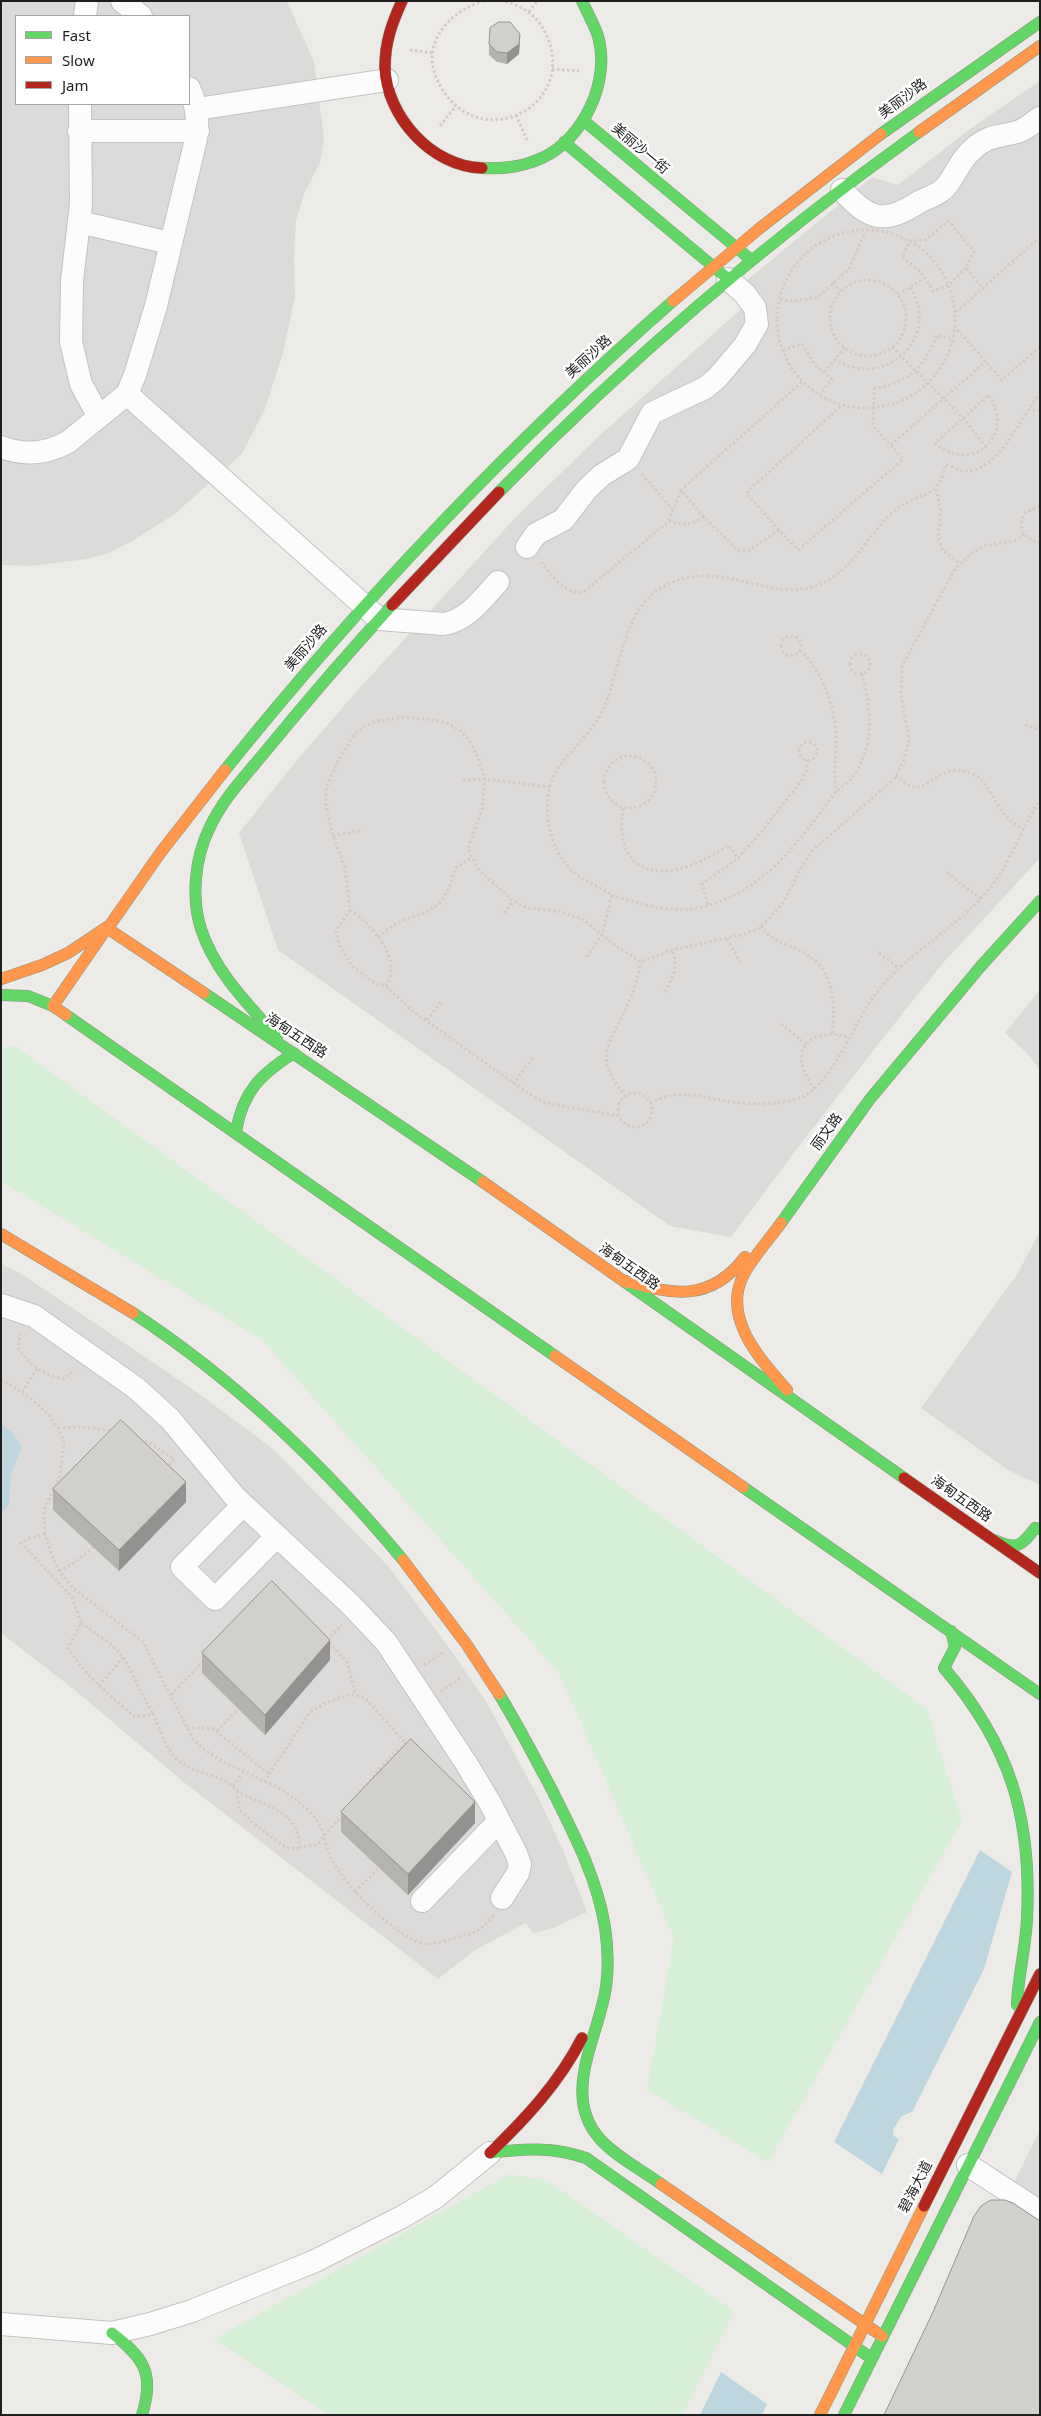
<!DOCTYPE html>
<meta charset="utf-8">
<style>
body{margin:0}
#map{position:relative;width:1041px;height:2416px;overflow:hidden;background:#edebe8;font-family:"Noto Sans",sans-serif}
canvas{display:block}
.frame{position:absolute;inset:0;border:2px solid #1f1f1f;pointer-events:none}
.legend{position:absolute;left:15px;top:15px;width:175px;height:90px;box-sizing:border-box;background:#fff;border:1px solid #a5a5a5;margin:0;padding:6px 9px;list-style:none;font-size:15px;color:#1f1f1f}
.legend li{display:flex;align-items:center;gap:10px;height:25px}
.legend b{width:25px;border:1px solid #a5a5a5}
</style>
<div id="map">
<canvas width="1041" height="2416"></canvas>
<div class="frame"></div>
<ul class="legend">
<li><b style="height:6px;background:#63d668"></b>Fast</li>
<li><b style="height:6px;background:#ff974d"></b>Slow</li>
<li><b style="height:6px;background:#b3261e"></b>Jam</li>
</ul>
</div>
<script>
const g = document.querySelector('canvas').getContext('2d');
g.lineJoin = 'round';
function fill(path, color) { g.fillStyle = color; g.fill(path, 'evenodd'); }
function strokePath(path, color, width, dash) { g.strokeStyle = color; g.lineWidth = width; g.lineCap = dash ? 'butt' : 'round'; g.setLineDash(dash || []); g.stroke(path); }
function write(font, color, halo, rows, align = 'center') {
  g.font = font + ' "Noto Sans","Noto Sans SC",sans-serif'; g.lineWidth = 5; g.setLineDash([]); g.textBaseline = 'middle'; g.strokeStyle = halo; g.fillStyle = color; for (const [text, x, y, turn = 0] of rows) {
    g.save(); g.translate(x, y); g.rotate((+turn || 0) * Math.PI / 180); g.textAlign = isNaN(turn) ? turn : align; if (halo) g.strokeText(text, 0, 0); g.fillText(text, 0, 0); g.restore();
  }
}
fill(new Path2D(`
 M1,1H287L314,62L324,139L320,163L304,194L296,221L294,257L295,297L283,353L265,409L242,454L176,513L131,542L106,554L87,559L31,566L1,565ZM16,16H189V104H16Z
 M1040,81V858L944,962L906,1009L805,1138L731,1237L670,1226L278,950L239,833L297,760L357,691L516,517L598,437L740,310V286L872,177L898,185L970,129Z
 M1040,990V1070L1026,1052L1005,1033Z
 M1040,1230V1485L1008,1470L921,1408L1018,1273Z
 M1,1264L23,1275L111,1334L198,1393L272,1448L389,1567L450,1649L487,1703L538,1797L563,1850L587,1912L553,1928L533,1933L526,1923L475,1950L438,1979L181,1780L76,1691L1,1633Z
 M1040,2130V2224L1004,2203Z`), '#dcdbd9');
fill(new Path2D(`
 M15,1046L927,1709L962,1821L768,2162L647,2090L674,1938L559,1673L262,1340L1,1181V1049Z
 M509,2174L548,2181L734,2311L682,2415H329L214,2339Z`), '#d8f0d8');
fill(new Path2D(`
 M1,1424L13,1433L22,1447L11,1475L9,1504L1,1514Z
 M980,1850L1012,1872L984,1969L912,2112L902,2116L893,2130L894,2136L899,2139L882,2174L834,2142Z
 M721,2372L767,2404L762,2415H700Z`), '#bed7de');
const street = new Path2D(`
 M122,1L141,16
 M85,16L87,1
 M80,104L81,204L72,281L71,342L81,384L99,417
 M197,109L387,80
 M79,131H198
 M842,190C869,220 884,225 919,202C930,196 940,195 948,184C956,173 961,159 972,150C987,135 999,137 1017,132C1025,130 1033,122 1040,118
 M79,222L170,243
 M127,394L379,619L444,624C468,620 482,599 498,582
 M1,447C25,456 46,454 68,442L127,394L135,375L156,306L196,139C199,120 197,105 189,88
 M527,547L536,534L563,520L587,489L602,475L628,459L652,413L705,388L717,378L745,345L757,324L755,308L745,294L728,279
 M1,1305L34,1316L136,1388L170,1419L235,1497L350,1604L386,1642L466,1763L490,1803L516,1853L520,1864L518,1873L502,1898
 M243,1505L182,1567L215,1599L276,1537
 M422,1901L499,1821
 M968,2165L1040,2212
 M1,2324L112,2333L150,2324L192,2311L315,2261L400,2218L436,2197L490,2153`);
const fast = new Path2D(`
 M583,120L749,258
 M881,134L1040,22
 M564,142L727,278
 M482,168C504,169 522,167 542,158C584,139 611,80 598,36C594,24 587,12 582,1
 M499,492C629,359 769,240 919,132
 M225,770C361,601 510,444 673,301
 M204,993L483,1182
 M1,995L28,996L53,1006
 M66,1015L555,1356
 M277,1037C248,1004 215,972 201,929C191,898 195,858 209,829C222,800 245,776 265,752C306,702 348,653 392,605
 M236,1131C243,1091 261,1074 294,1053
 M781,1223L870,1099L981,966L1040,901
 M625,1282L904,1478
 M133,1313C235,1380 325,1466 403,1560
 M743,1487L1040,1694
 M994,1540C1016,1550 1021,1547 1035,1528L1040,1529
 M951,1631L955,1647L944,1668C1010,1745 1032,1817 1027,1918C1026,1947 1018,1976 1017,2005
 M499,1694C518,1725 535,1758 552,1790C574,1834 597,1878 605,1927C609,1954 609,1981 602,2006C591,2050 565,2100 600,2139C616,2157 642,2170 661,2184
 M490,2153C523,2148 554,2147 586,2158L871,2358
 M112,2333C144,2358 155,2374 142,2415
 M844,2415L1040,2022`);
const slow = new Path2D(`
 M919,132L1040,46
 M673,301L760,228L881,134
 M1,979L42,965L68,953L110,925L161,852L225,770
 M66,1015L53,1006L107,928L204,993
 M483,1182L625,1282
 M781,1223C769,1240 752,1258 743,1276C722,1319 761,1360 787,1390
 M1,1234L133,1313
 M622,1280C672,1295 710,1303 745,1257
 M555,1356L743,1487
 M403,1560L467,1645L499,1694
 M661,2184L882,2336
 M820,2415L924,2206`);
const jam = new Path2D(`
 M402,1C392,23 385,42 385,67C386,116 432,167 482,168
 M392,605L499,492
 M904,1478L1040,1573
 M490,2153C526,2118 559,2083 582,2038
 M924,2206L1040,1974`);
strokePath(street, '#c4c3c2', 24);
strokePath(fast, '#939581', 12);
strokePath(slow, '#939581', 12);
strokePath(jam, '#939581', 12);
strokePath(new Path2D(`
 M484,1C452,9 421,42 436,77C471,161 583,108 545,32C537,15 520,4 501,1
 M529,12L537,1
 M410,50L433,53
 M552,69L579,71
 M516,115L527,140
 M440,126L455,107
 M777 319a89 89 0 1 1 178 0a89 89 0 1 1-178 0Z
 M966,268L949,285L933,291L921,272L902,257L910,241L926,240L948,221L974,251L966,268L983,288
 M830 318a38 38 0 1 1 76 0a38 38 0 1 1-76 0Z
 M832,283L841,291
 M898,295L924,278
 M780,300L795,301L818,297L849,269L865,232
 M956,312L1038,239L1040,240
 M954,326L1002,380L1040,347
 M892,347L963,418L986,447
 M783,350L802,344L815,365L832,379L820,395
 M834,359C884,391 942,339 910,287
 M824,372L845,348
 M989,395C1016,436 972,475 935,443Z
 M1028,410H1040
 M891,445L986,361
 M642,474L673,510
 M936,489L941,511L938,537L942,549L960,564
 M1040,506L1026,512C1016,526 1024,540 1040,543
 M704,517L681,490L803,381
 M669,521L681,490
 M779,530L746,493L842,405
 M541,562C553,576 566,599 586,590L669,521C683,526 691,525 704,517L737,550L748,551L779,530L798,550L903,459L873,426L874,389C910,381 923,369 937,335L954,340
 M781 646a10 10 0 1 1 20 0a10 10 0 1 1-20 0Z
 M800,650C824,674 836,708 836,742C836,760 833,775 836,792
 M850 664a10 10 0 1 1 20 0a10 10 0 1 1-20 0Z
 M1025,725L1040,730
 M799 751a9 9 0 1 1 18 0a9 9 0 1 1-18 0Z
 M604 782a26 26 0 1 1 52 0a26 26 0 1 1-52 0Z
 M896,775C927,807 930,764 964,771C986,776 990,795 1002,811C1008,819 1016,824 1023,830
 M463,780L485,779L550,787
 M623,808C611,888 681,881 728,845L738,858
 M333,836L363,830
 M947,873L981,899
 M612,895C637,903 665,912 691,909C758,899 797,845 834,794C839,788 846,784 851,779C859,770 864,756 867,745C873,722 867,696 862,673
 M708,904L702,884L738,858L763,830L801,781L807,770V759
 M350,910C368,922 392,947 391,971C391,976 388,982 386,986
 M504,913L513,901
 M761,926C772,943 787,943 803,952C834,969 836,1004 832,1034
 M378,937C413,904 442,928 455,868L471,858
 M727,939L741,963
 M879,953L899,968
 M587,957L602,934L612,895C599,886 583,882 571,870C547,846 539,797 558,768C572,748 594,731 604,708C619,673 623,613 658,590C719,550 773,611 827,581C858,563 868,534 894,511C919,490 937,503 946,464C951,466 959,471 964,471C999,473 1021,415 1040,394
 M665,992C673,977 679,966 672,950
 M427,1020L441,1002
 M781,1024L806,1044
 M513,1084L534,1056
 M815,1089C786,1053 807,1026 849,1037
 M618 1110a17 17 0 1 1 34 0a17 17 0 1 1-34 0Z
 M626,1096C592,1059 609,1044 627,1006C634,992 638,977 641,962
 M650,1103C679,1087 702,1098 731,1102C753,1105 781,1105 802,1097C832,1084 854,1023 874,996C907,951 960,928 994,883C1013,857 1022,826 1040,800
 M619,1116L546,1103L529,1094L414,1012L386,986L376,984L352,966L339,945L336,930L350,910L345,868L333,836L326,805V788L338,761L354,735L365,726L377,721L405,717L434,720L447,723L459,730L468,739L476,752L485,779L482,809L468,849L479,870L513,901L528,908L558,911L582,919L616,946L641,962L672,950L741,935L758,929L772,916L784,901L801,868L812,851L894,779L904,760L909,740L901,695L902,666L955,569L973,552L984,546L1017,540L1024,534
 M21,1333L18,1347C27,1364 44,1375 63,1379L74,1370
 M1,1379L29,1397L49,1415L58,1428L64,1442L60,1477L46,1504L44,1516L45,1534L50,1551L59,1571L73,1588L143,1642L193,1739C223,1771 272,1776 303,1806C310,1812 319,1821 322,1830C326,1842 326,1851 333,1862C347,1887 397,1939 426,1944C434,1945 465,1936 474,1932C482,1929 488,1922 494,1915
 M22,1392L38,1368
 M58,1428L82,1427L112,1431
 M140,1440L150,1443L175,1460
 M166,1469L174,1459
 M45,1534L27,1539L21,1543L72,1597L81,1623L68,1648C85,1675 110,1696 135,1717L153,1714C161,1730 166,1752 181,1763C196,1773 213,1774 227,1782C232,1785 235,1789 239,1792C265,1807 299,1810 300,1847L316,1845L343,1815
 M59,1571L74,1563L94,1547
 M81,1623L112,1645L123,1657L153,1714
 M327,1640L342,1625
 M329,1643L347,1662L356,1695
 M424,1665L444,1652
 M99,1686L123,1657
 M441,1691L461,1678
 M171,1695L204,1660
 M187,1728H212L269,1774L265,1782
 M217,1731L238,1709
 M269,1774L310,1712L328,1702L351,1694L365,1698L406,1743L389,1758L357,1796
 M233,1786L244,1771
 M237,1791L239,1809L252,1822L285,1847L296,1849L300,1847
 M355,1892L379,1868`), '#d6cac8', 3, [2.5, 2.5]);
strokePath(street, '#fcfcfc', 22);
strokePath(fast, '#63d668', 11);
strokePath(slow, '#ff974d', 11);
strokePath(jam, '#b3261e', 11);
fill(new Path2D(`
 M489,44H520L519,54L507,64L497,62L489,55Z
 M53,1489L186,1502L119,1571L53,1510Z
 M202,1653L330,1660L265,1735L202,1673Z
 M341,1812L475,1823L408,1895L341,1832Z`), '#b5b3b0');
fill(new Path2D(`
 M520,34L519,54L507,64V53Z
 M186,1482V1502L119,1571V1550Z
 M330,1640V1660L265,1735V1715Z
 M475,1802V1823L408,1895V1874Z`), '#939290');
const building = new Path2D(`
 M499,22H510L520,34L519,44L507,53L497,52L489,44L490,28Z
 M121,1420L186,1482L119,1550L53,1489Z
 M272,1581L330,1640L265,1715L202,1653Z
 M411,1739L475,1802L408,1874L341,1812Z
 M991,2200H1005L1013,2203L1040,2221V2415H884L933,2312L974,2216L981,2206Z`);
fill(building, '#d2d0cd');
strokePath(building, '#939290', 1);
write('14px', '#1f1f1f', '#fff', [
 ["美丽沙路",903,99,-37],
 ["美丽沙一街",640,149,40],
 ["美丽沙路",589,357,-42],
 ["美丽沙路",306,648,-49],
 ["海甸五西路",296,1036,33],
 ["丽文路",827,1132,-54],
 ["海甸五西路",629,1267,35],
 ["海甸五西路",961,1499,35],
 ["碧海大道",916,2187,-63]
]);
</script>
